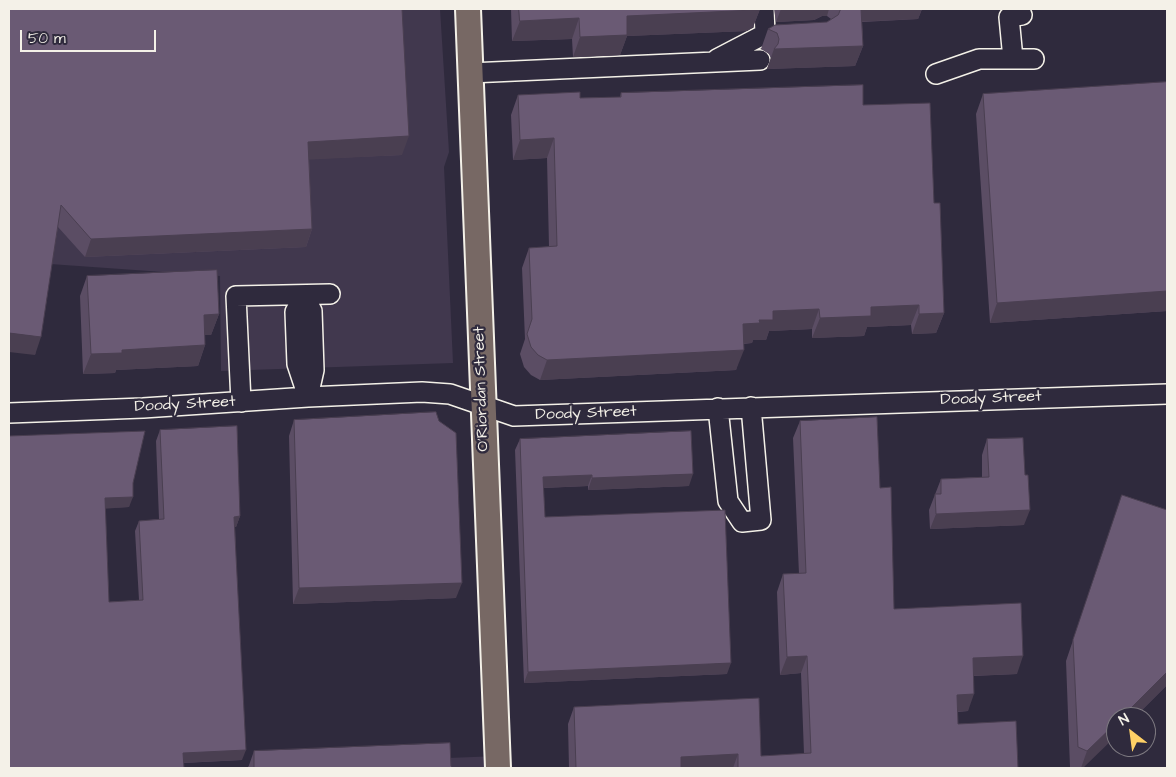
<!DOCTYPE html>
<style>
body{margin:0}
#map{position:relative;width:1176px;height:777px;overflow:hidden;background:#2f2a3d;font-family:"Architects Daughter",sans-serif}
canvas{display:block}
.frame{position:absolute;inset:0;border:10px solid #f4f1e8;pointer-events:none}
.north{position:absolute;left:1106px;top:707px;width:50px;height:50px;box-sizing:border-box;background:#2f2a3d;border:1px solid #7e7a81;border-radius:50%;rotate:330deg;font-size:14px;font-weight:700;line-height:20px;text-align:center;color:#f4f1e8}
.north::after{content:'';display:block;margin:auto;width:18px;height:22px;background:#ffd166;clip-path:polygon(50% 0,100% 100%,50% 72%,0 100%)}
.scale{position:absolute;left:20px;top:30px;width:136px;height:22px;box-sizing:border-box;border:2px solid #f4f1e8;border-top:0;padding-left:6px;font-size:15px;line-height:18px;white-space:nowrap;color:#f4f1e8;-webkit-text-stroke:4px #2f2a3d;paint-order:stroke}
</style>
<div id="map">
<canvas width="1176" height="777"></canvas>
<div class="frame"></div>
<div class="north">N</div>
<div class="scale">50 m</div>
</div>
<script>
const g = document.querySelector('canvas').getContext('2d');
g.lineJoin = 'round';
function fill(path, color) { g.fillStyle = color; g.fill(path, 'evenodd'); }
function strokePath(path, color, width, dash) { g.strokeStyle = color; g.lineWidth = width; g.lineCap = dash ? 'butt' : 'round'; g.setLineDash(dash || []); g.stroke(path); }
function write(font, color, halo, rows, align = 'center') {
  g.font = font + ' "Architects Daughter",sans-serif'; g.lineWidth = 4.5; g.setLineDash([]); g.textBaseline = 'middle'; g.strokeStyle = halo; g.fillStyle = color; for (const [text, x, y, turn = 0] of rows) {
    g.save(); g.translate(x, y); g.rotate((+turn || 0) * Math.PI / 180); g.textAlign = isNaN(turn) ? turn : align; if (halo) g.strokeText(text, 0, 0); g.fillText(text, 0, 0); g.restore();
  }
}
fill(new Path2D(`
 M78,9H440L449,152L444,167L453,363L221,371L220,276L50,264Z
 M498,756V768H248V766Z`), '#41384e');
const minor = new Path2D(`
 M717,59L765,34L764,9
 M1013,59L1009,17L1022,15
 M470,73L760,60
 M936,74L979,59H1034
 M304,296L295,312L297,364L308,397
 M304,296L312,311L314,370L308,397
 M241,402L236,296L330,294
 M718,408L728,501L742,522L761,520L751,407
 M9,413L143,408L308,397L422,392L450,394L514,416L1167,394`);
const major = new Path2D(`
 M468,9L498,768`);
strokePath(minor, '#f4f1e8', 22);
strokePath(major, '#f4f1e8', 28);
strokePath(minor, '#2f2a3d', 19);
strokePath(major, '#776864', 24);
fill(new Path2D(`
 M9,9L402,155L309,159L312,229L306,247L85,257L58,227L35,355Z
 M511,9H760L753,27L747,31L627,36L620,55L573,57L572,39L512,41Z
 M774,9H928H922L918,19L862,22L863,46L855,66L767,69L771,58L769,54L761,49L768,29L827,22L831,19L827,16H822L814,20L776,22Z
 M1167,82V311L990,323L976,114L983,94Z
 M621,93L863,105L934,203L944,313L936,333L912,334L911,325L867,327L864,336L812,338V329L769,331L766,340H753L752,343L743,344L736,370L540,380L531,375L524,367L520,354L525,339L522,268L529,248L549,247L547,158L513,160L511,115L518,95L580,98L620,97Z
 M87,276L219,314L211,335H205V345L198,366L116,370L115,373L83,374L80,296Z
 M294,420L456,598L293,604L289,436Z
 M800,421L880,488L894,609L1017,674L973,676L968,711L958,712V724L1018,768H569L568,724L574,707L761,756L804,754L801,673L780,675L777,592L783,574H799L793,438Z
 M160,430L240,516L236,527H235L242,760L183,763L9,436L133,483L129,507L105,508L109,602L139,600L135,531L139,521L159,519L156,441Z
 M520,439L689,486L588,490V486L543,488L545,517L727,674L524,683L515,450Z
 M987,439L1024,525L930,529L929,510L941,479L982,477V455Z
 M1122,495L1167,510V685L1135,717H1116L1083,768H1072L1070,767L1066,661Z
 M254,751L451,766L453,768H248Z`), '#5b4d64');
fill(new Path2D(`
 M760,9L753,27L747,31L627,36L620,55L573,57L580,37L627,16Z
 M781,9H829L827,16H822L814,20L776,22Z
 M858,9H928H922L918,19L853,22Z
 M579,18L572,39L512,41L520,21Z
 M863,46L855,66L767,69L774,49Z
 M409,136L402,155L302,160L308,142Z
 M554,138L547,158L513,160L520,140Z
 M312,229L306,247L85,257L91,239Z
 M1167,291V311L990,323L997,303Z
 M919,305L911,325L867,327L864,336L812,338L820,318L871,307Z
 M819,309L812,329L769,331L766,340H753L752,343L735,344L743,324L759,320L773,311Z
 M944,313L936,333L912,334L919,314Z
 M219,314L211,335H197L204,315Z
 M9,333L41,337L35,355L9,352Z
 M205,345L198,366L116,370L115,373L83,374L91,354L122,350Z
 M744,350L736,370L540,380L547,360Z
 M693,474L689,486L588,490L592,478Z
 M592,475L588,486L539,488L543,477Z
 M133,497L129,507L101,509L105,498Z
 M1030,510L1024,525L930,529L936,514Z
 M240,516L236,527H230L234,517Z
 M462,583L456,598L293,604L299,588Z
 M807,656L801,673L780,675L787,657Z
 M1023,656L1017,674L966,676L973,658Z
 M731,663L727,674L524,683L528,672Z
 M1167,672V685L1135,717H1122Z
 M974,694L968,711L950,712L957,695Z
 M1116,723V736L1083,768H1081L1087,751Z
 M246,750L242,760L179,763L183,753Z
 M738,754L733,768H677L681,757Z`), '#4a3f51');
const building = new Path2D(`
 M9,9H402L409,136L308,142L312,229L91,239L61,205L41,337L9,333Z
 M519,9H758L754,10L627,16V35L580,37L579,18L520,21Z
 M841,9H861L863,46L774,49L778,44L779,39L777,33L768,29L775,25L827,22L838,15Z
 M1167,82V291L997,303L983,94Z
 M863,85V105L930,103L934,203H940L944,313L919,314V305L871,307V316L820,318L819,309L773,311V320H759L760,323L743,324L744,350L547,360L538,355L531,347L527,334L532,319L529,248L557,246L554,138L520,140L518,95L580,92V98L621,97V93Z
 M217,270L219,314L204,315L205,345L122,350V353L91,354L87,276Z
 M436,412L439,421L456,433L462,583L299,588L294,420Z
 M877,417L880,488L891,487L894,609L1021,603L1023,656L973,658L974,694L957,695L958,724L1016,721L1018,768H738V754L681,757V768H576L574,707L759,698L761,756L811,753L807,656L787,657L783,574L806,573L800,421Z
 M237,426L240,516L234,517L246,750L183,753L184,768H9V436L145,431L133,483V497L105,498L109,602L143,600L139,521L164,519L160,430Z
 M691,431L693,474L592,478V475L543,477L545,517L725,510L731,663L528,672L520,439Z
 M1023,438L1025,475H1028L1030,510L936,514L935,494H941V479L989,477L987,439Z
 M1122,495L1167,510V672L1122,717H1116V723L1087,751L1078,747L1073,640Z
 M450,743L451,766L453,768H254V751Z`);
fill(building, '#6a5a74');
strokePath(building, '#4a3f51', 1);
write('16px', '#f4f1e8', '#2f2a3d', [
 ["O'Riordan Street",482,389,-92],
 ["Doody Street",991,399,-2],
 ["Doody Street",185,405,-3],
 ["Doody Street",586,414,-2]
]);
</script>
